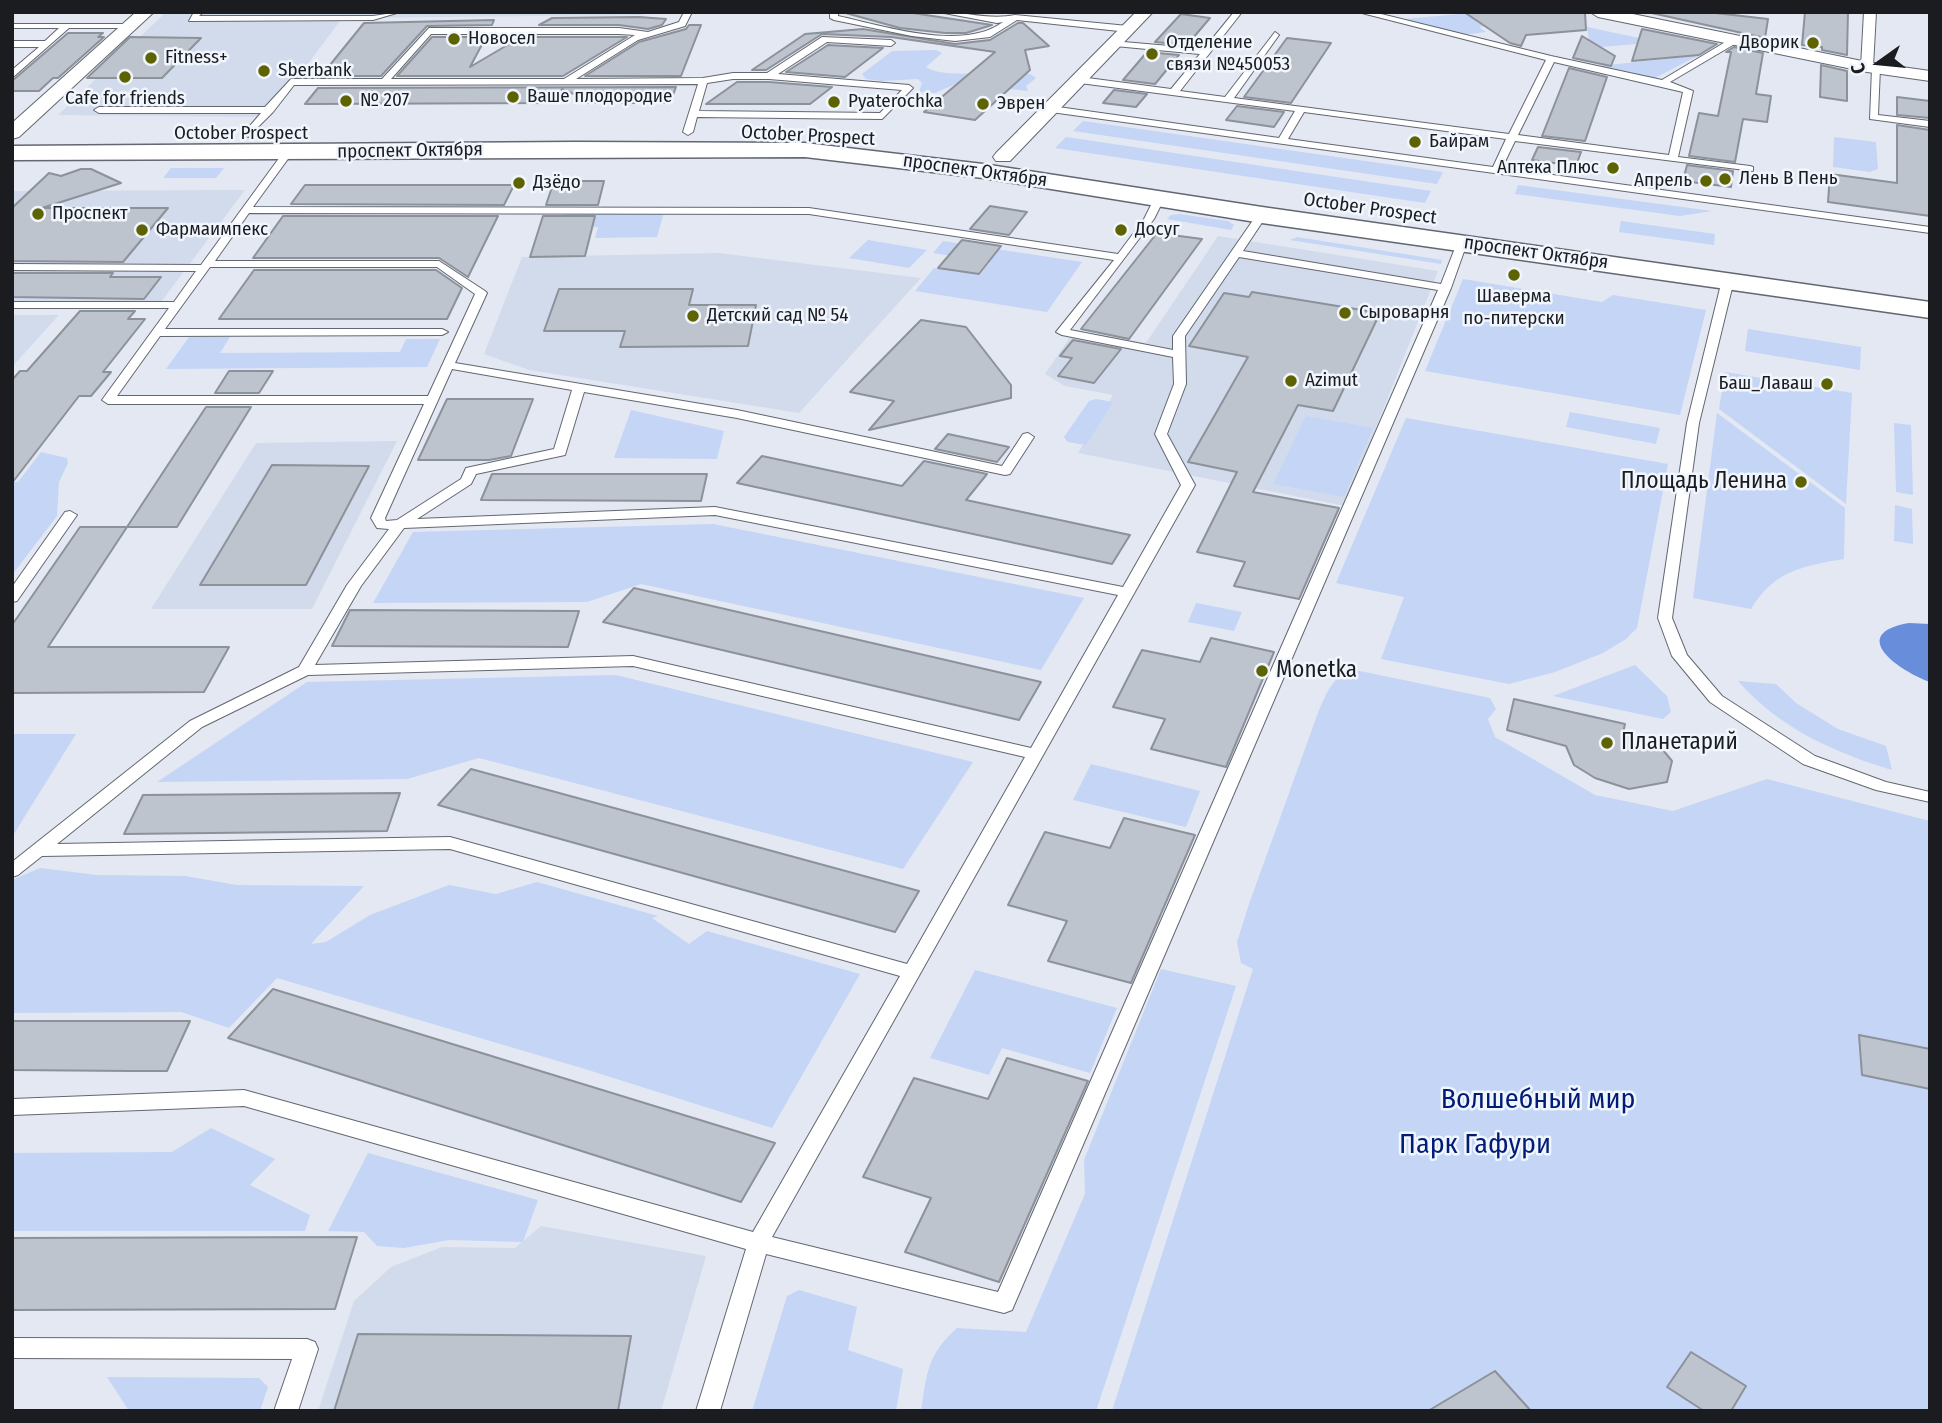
<!DOCTYPE html>
<meta charset="utf-8">
<style>
body{margin:0}
#map{position:relative;width:1942px;height:1423px;overflow:hidden;background:#e3e8f3;font-family:"Fira Sans Condensed",sans-serif}
canvas{display:block}
.frame{position:absolute;inset:0;border:14px solid #1a1c1f;pointer-events:none}
.north{position:absolute;left:1844px;top:28px;width:70px;height:70px;-webkit-text-stroke:5px #f1f6fe;paint-order:stroke;rotate:255deg;font-size:19px;font-weight:700;line-height:28px;text-align:center;color:#1a1c1f}
.north::after{content:'';display:block;margin:auto;width:24px;height:32px;background:#1a1c1f;clip-path:polygon(50% 0,100% 100%,50% 72%,0 100%)}
</style>
<div id="map">
<canvas width="1942" height="1423"></canvas>
<div class="frame"></div>
<div class="north">С</div>
</div>
<script>
const g = document.querySelector('canvas').getContext('2d');
g.lineJoin = 'round';
function fill(path, color) { g.fillStyle = color; g.fill(path, 'evenodd'); }
function strokePath(path, color, width, dash) { g.strokeStyle = color; g.lineWidth = width; g.lineCap = dash ? 'butt' : 'round'; g.setLineDash(dash || []); g.stroke(path); }
function write(font, color, halo, rows, align = 'center') {
  g.font = font + ' "Fira Sans Condensed",sans-serif'; g.lineWidth = 5; g.setLineDash([]); g.textBaseline = 'middle'; g.strokeStyle = halo; g.fillStyle = color; for (const [text, x, y, turn = 0] of rows) {
    g.save(); g.translate(x, y); g.rotate((+turn || 0) * Math.PI / 180); g.textAlign = isNaN(turn) ? turn : align; if (halo) g.strokeText(text, 0, 0); g.fillText(text, 0, 0); g.restore();
  }
}
fill(new Path2D(`
 M166,12H647L642,15L223,19L340,21L268,117L58,115Z
 M245,190L158,306L12,307V191Z
 M1218,236L1438,271L1345,506L1078,453L1113,395L1065,386L1045,374L1075,330L1146,343Z
 M719,253L921,278L799,413L529,370L484,354L522,257Z
 M12,315H59L12,367Z
 M397,441L312,609H151L256,443Z
 M541,1226L706,1256L661,1411H318L354,1301L391,1267L442,1247L515,1248Z`), '#d2dbec');
fill(new Path2D(`
 M1483,12L1554,19L1479,27L1486,32L1462,35L1404,19Z
 M1587,27L1658,42L1590,48Z
 M1663,44L1703,53L1655,78L1598,66L1685,57Z
 M936,50L942,53L926,67C951,83 1021,63 1036,78L1026,86L1028,91L958,83L935,93L919,92L922,83L918,79L881,81L866,79L862,74L892,51Z
 M1083,121L1443,172L1437,184L1073,131Z
 M1066,137L1431,191L1425,203L1055,148Z
 M1834,137L1876,142L1878,169L1870,172L1833,167Z
 M171,168H224L216,178H163Z
 M1518,185L1712,211L1680,216L1515,194Z
 M664,212L657,237L595,238L598,227H560L566,213Z
 M1179,214L1228,221L1234,225L1231,230L1167,219L1171,215Z
 M1621,221L1715,234L1714,245L1619,232Z
 M1297,237L1442,260L1441,264L1290,240Z
 M868,240L927,250L909,268L849,258Z
 M943,241L1082,262L1047,312L915,291L934,268L980,275L990,262L933,253Z
 M1463,279L1602,302L1613,295L1706,310L1680,415L1425,371Z
 M1748,329L1861,347L1860,370L1745,351Z
 M189,337H230L220,353L400,352L406,339H440L427,367L166,369Z
 M1725,372L1852,393L1846,504L1719,409Z
 M1096,399L1113,402L1086,445L1068,442L1064,437L1089,401Z
 M631,410L724,431L717,459L614,458Z
 M1570,412L1660,428L1656,444L1566,427Z
 M1717,413L1845,508L1844,559C1802,566 1774,571 1751,609L1693,598Z
 M1306,416L1373,428L1344,497L1273,484Z
 M1406,418L1668,464L1637,628L1626,639L1603,653L1555,672L1509,684L1381,659L1404,597L1336,583Z
 M1894,423L1911,425L1913,495L1896,492Z
 M41,452L67,458L68,463L59,482L57,516L12,575V482H18Z
 M1895,505L1912,509L1913,544L1894,541Z
 M713,524L1084,598L1041,670L641,584L587,602L373,603L413,532Z
 M1196,603L1242,612L1234,631L1188,622Z
 M1635,665L1667,696L1671,712L1663,719L1553,696Z
 M1355,670L1490,698L1496,709L1488,719L1495,737L1595,795L1673,811L1767,779L1930,821V1411H1112L1253,969L1241,963L1237,942L1249,904L1319,710C1328,691 1333,674 1355,670Z
 M616,675L973,762L903,869L479,758L407,779L157,782L307,682Z
 M1738,681L1776,684L1796,703L1838,729L1886,746L1892,770C1833,752 1779,728 1738,681Z
 M12,734H76L12,837Z
 M1091,764L1200,791L1186,827L1073,800Z
 M40,868L97,875L185,876L237,885L364,886L311,944L326,942L370,915L449,885L496,894L537,882L658,916L652,918L689,944L707,931L860,974L772,1128L585,1069L277,978L229,1028L181,1012L12,1013V880Z
 M1161,969L1236,986L1096,1411H921C927,1373 927,1355 957,1328L1026,1332L1085,1194L1084,1160Z
 M975,970L1117,1008L1090,1073L1002,1048L989,1075L930,1058Z
 M211,1128L275,1159L250,1185L310,1215L305,1231H12V1153L172,1152Z
 M368,1153L538,1200L523,1242L449,1240L404,1248L377,1246L364,1232L328,1231Z
 M799,1290L857,1307L848,1350L903,1369L896,1411H752L787,1296Z
 M107,1377L259,1378L268,1387L260,1411H129Z`), '#c4d5f5');
fill(new Path2D(`
 M1909,623L1930,624V682C1899,671 1846,634 1909,623Z`), '#678ddb');
const building = new Path2D(`
 M842,12H906L992,25L966,33H945L900,28Z
 M1464,12H1585L1586,30L1526,35L1521,46L1510,43Z
 M1647,12H1707L1768,19L1765,38Z
 M1805,12H1848L1847,55L1822,50V47L1802,45Z
 M1181,14L1210,18L1187,45L1155,42Z
 M552,18L639,17L666,19L662,25L648,29L619,25H539Z
 M494,20L492,25L427,26L381,76H321L364,23Z
 M1018,23H1023L1049,46L1025,50L1030,70L975,120L924,112L995,52L891,37L822,34L766,70H752L805,34L863,29L955,44L990,40Z
 M689,25H701L681,76H585L639,42L686,29Z
 M1642,29L1717,44L1699,55L1632,61Z
 M68,33H103L98,37H104L58,78H53L39,91H12V81Z
 M1582,36L1615,56L1611,66L1573,58Z
 M130,37L201,38L162,78H87Z
 M432,37H486L470,67L521,37H627L563,76H397Z
 M1287,38L1331,43L1291,103L1244,97Z
 M828,45L883,48L845,77L786,72Z
 M1734,47L1763,53L1756,94L1771,96L1767,122L1743,119L1735,162L1689,156L1699,113L1718,116L1731,52H1726Z
 M1147,52L1179,55L1155,84L1123,80Z
 M1821,65L1847,71V101L1820,97Z
 M1569,68L1607,77L1585,141L1542,136Z
 M737,82H769L832,87L810,104H706Z
 M676,87L670,103H579L581,97L562,89L554,103L305,104L318,88Z
 M1114,90L1147,94L1136,107L1103,103Z
 M1897,97L1930,101V118L1897,115Z
 M1237,106L1284,112L1274,127L1226,120Z
 M1897,125L1930,130V216L1828,202L1830,174L1897,183Z
 M1538,147L1581,152L1576,166L1532,160Z
 M1687,165L1733,171L1731,187L1683,181Z
 M81,169H91L121,183L42,208H168L123,262L12,261V208L49,173L61,176Z
 M554,181H604L598,205H546Z
 M305,185H514L504,205L291,204Z
 M990,206L1027,212L1009,235L970,229Z
 M283,216H498L468,277L439,258H253Z
 M543,216H595L585,256L530,257Z
 M1157,233L1202,239L1129,339L1081,329Z
 M962,240L1001,246L979,274L938,268Z
 M254,270H436L462,288L447,319H219Z
 M12,273H113L110,277H161L144,299L12,297Z
 M559,289H693L689,305H756L748,346L620,347L625,331H544Z
 M1252,292L1380,313L1333,411L1298,405L1253,492L1339,508L1299,599L1234,586L1245,562L1197,552L1237,472L1188,462L1248,357L1189,346L1224,293L1249,297Z
 M80,311H135L128,319H145L103,372H111L91,396H79L12,483V380L20,371H27Z
 M921,320L966,327L1011,385V398L869,430L894,401L850,392Z
 M1073,340L1121,349L1094,383L1058,376L1072,358L1060,356Z
 M229,371H273L259,393H215Z
 M447,399H533L511,456L489,460H418Z
 M206,407H251L177,527H127Z
 M948,434L1009,447L997,462L935,449Z
 M762,456L902,486L924,461L987,474L966,500L1130,535L1112,564L737,483Z
 M272,465L369,466L306,585H200Z
 M492,474H707L701,501L481,500Z
 M80,527H127L48,647H229L204,692L12,693V625Z
 M634,588L1041,682L1019,720L603,622Z
 M350,610L579,611L568,647L332,646Z
 M1211,638L1274,652L1226,767L1151,749L1165,719L1113,707L1142,650L1200,662Z
 M1514,699L1625,724L1623,733L1654,739L1672,761L1667,782L1629,789L1595,778L1574,765L1566,746L1507,730Z
 M471,769L919,891L895,932L438,805Z
 M400,793L387,831L124,834L143,795Z
 M1124,818L1195,835L1131,983L1048,961L1067,921L1008,905L1045,832L1110,848Z
 M273,989L775,1143L741,1202L228,1038Z
 M12,1021H190L167,1071H130L12,1070Z
 M1859,1035L1930,1049V1089L1862,1075Z
 M1007,1058L1088,1081L999,1282L905,1252L931,1198L863,1177L914,1078L988,1099Z
 M357,1237L335,1309L12,1310V1238Z
 M358,1334L631,1336L618,1411H334Z
 M1691,1352L1746,1386L1731,1411H1704L1667,1387Z
 M1495,1371L1531,1411H1428Z`);
fill(building, '#bec4ce');
strokePath(building, '#8c919a', 2);
const service = new Path2D(`
 M194,12H203L199,16H373L400,12L373,20L189,21Z
 M684,12H692L685,26L638,40L576,79L703,78L733,73H767L822,37L891,40L895,43L891,46L827,42L778,74L909,85L913,88L882,119L697,117L693,132L688,135L683,132L698,84L294,85L273,112L248,137L243,134L261,113H99L94,110L99,107H265L291,79H382L429,28H619L648,32L679,22ZM431,34H619L635,35L564,79H391ZM733,79H769L902,90L880,113L699,111L707,83Z
 M830,12H838V16C884,26 963,52 1003,22L997,23L939,12C965,12 990,20 1015,15L1128,26L1132,29L1128,32L1017,20L990,37L955,41L912,36L834,20L830,18Z
 M1234,12H1242L1180,91L1225,97L1275,32L1279,35L1234,98L1509,134L1546,60L1358,12H1373L1551,56L1662,80L1732,38H1738V42L1670,82L1693,91L1678,157L1750,166L1753,167V171L1515,141L1502,168L1930,227V233L1051,112L1046,109L1051,106L1279,138L1295,111L1080,83L1076,80L1080,77L1171,89L1200,54L1115,46L1111,43L1112,41L1204,49ZM1554,62L1683,92L1669,155L1518,135ZM1304,112L1506,139L1493,167L1288,139Z
 M12,24H131L135,26L131,28H69L12,78V70L39,47H12V41H45L59,28H12Z
 M1876,65L1880,68L1878,115L1930,121V127L1870,119L1872,68Z
 M288,149L293,152L253,207L809,208L1118,254L1144,219L1155,197L1159,196L1164,199L1154,219L1070,330L1173,350V336L1258,213L1267,215L1243,251L1441,284L1457,243L1462,240L1467,243L1451,288L1012,1310L1004,1313L766,1254L720,1411H696L746,1249L244,1106L12,1115V1099L244,1090L753,1232L900,976L450,849L42,856L18,875L12,877V862L190,721L299,667L347,585L389,529L377,528L371,518L424,404H108L102,400L169,308H12V302H174L196,271L12,270V264L201,265L285,150ZM249,213L809,214L1114,260L1056,332L1062,335L1173,357L1174,384L1155,434L1181,485L1123,587L715,507L417,519L471,484L476,474L565,455L584,392L737,418L1005,475L1010,474L1034,437L1028,433L1023,434L1002,466L737,410L455,363L487,293L485,291L439,261H215ZM1239,257L1438,290L998,1292L772,1237L1195,485L1167,434L1186,384L1185,336ZM210,267H437L475,294L428,396H117L160,336L442,335L448,332L442,329H165ZM452,369L572,390L554,449L466,468L461,479L397,520L386,521L385,518ZM715,515L1118,595L1031,748L633,656L315,665L361,586L404,528ZM633,666L1025,757L907,964L450,837L57,844L202,727L308,675Z
 M1728,277L1734,280L1699,423L1672,618L1687,655L1722,696L1815,756L1886,782L1930,792V802L1876,790L1803,764L1710,702L1672,656L1658,618L1687,423L1722,280Z
 M70,511L77,515L17,601L12,602V587L65,512Z
 M12,1338L307,1339L315,1342L318,1349L298,1411H274L292,1359L12,1358Z`);
const pedestrian = new Path2D(`
 M1864,12H1876L1873,67L1867,71L1861,67Z`);
const minor = new Path2D(`
 M136,12H154L19,137L12,139V123Z
 M1136,12H1153L1010,161H996L993,157L996,153Z
 M1590,12H1623L1867,62L1930,71V81L1867,72L1598,17Z`);
const primary = new Path2D(`
 M575,142L805,143L983,164L1262,207L1930,302V318L1262,223L983,178L805,157L12,160V146Z`);
strokePath(service, '#626770', 2);
strokePath(pedestrian, '#626770', 2);
strokePath(minor, '#626770', 2);
strokePath(primary, '#626770', 3);
fill(service, '#fff');
fill(pedestrian, '#fff');
fill(minor, '#fff');
fill(primary, '#fff');
for (const [x, y, r, color] of [
 [454,39,7,"#5d6300"],
 [1813,43,7,"#5d6300"],
 [1152,54,7,"#5d6300"],
 [151,58,7,"#5d6300"],
 [264,71,7,"#5d6300"],
 [125,77,7,"#5d6300"],
 [513,97,7,"#5d6300"],
 [346,101,7,"#5d6300"],
 [834,102,7,"#5d6300"],
 [983,104,7,"#5d6300"],
 [1415,142,7,"#5d6300"],
 [1613,168,7,"#5d6300"],
 [1725,179,7,"#5d6300"],
 [1706,181,7,"#5d6300"],
 [519,183,7,"#5d6300"],
 [38,214,7,"#5d6300"],
 [142,230,7,"#5d6300"],
 [1121,230,7,"#5d6300"],
 [1514,275,7,"#5d6300"],
 [1345,313,7,"#5d6300"],
 [693,316,7,"#5d6300"],
 [1291,381,7,"#5d6300"],
 [1827,384,7,"#5d6300"],
 [1801,482,7,"#5d6300"],
 [1262,671,7,"#5d6300"],
 [1607,743,7,"#5d6300"]
]) { const dot = new Path2D(); dot.arc(x, y, r, 0, 2 * Math.PI); g.fillStyle = color; g.fill(dot); strokePath(dot, '#f1f6fe', 2.5); }
write('19px', '#1a1c1f', '#f1f6fe', [
 ["Новосел",468,39],
 ["Отделение",1166,43],
 ["связи №450053",1166,65],
 ["Дворик",1799,43,"right"],
 ["Fitness+",165,58],
 ["Sberbank",278,71],
 ["Ваше плодородие",527,97],
 ["Cafe for friends",125,99,"center"],
 ["№ 207",360,101],
 ["Pyaterochka",848,102],
 ["Эврен",997,104],
 ["Байрам",1429,142],
 ["Аптека Плюс",1599,168,"right"],
 ["Лень В Пень",1739,179],
 ["Апрель",1692,181,"right"],
 ["Дзёдо",533,183],
 ["Проспект",52,214],
 ["Фармаимпекс",156,230],
 ["Досуг",1135,230],
 ["Шаверма",1514,297,"center"],
 ["по-питерски",1514,319,"center"],
 ["Сыроварня",1359,313],
 ["Детский сад № 54",707,316],
 ["Azimut",1305,381],
 ["Баш_Лаваш",1813,384,"right"]
], 'left');
write('19px', '#1a1c1f', '#f1f6fe', [
 ["October Prospect",241,134],
 ["October Prospect",808,136,3],
 ["проспект Октября",410,151,-1],
 ["проспект Октября",975,171,8],
 ["October Prospect",1370,209,8],
 ["проспект Октября",1536,253,8]
]);
write('23px', '#1a1c1f', '#f1f6fe', [
 ["Площадь Ленина",1787,482,"right"],
 ["Monetka",1276,671],
 ["Планетарий",1621,743]
], 'left');
write('28px', '#011c77', '#f1f6fe', [
 ["Волшебный мир",1538,1100],
 ["Парк Гафури",1475,1145]
]);
</script>
